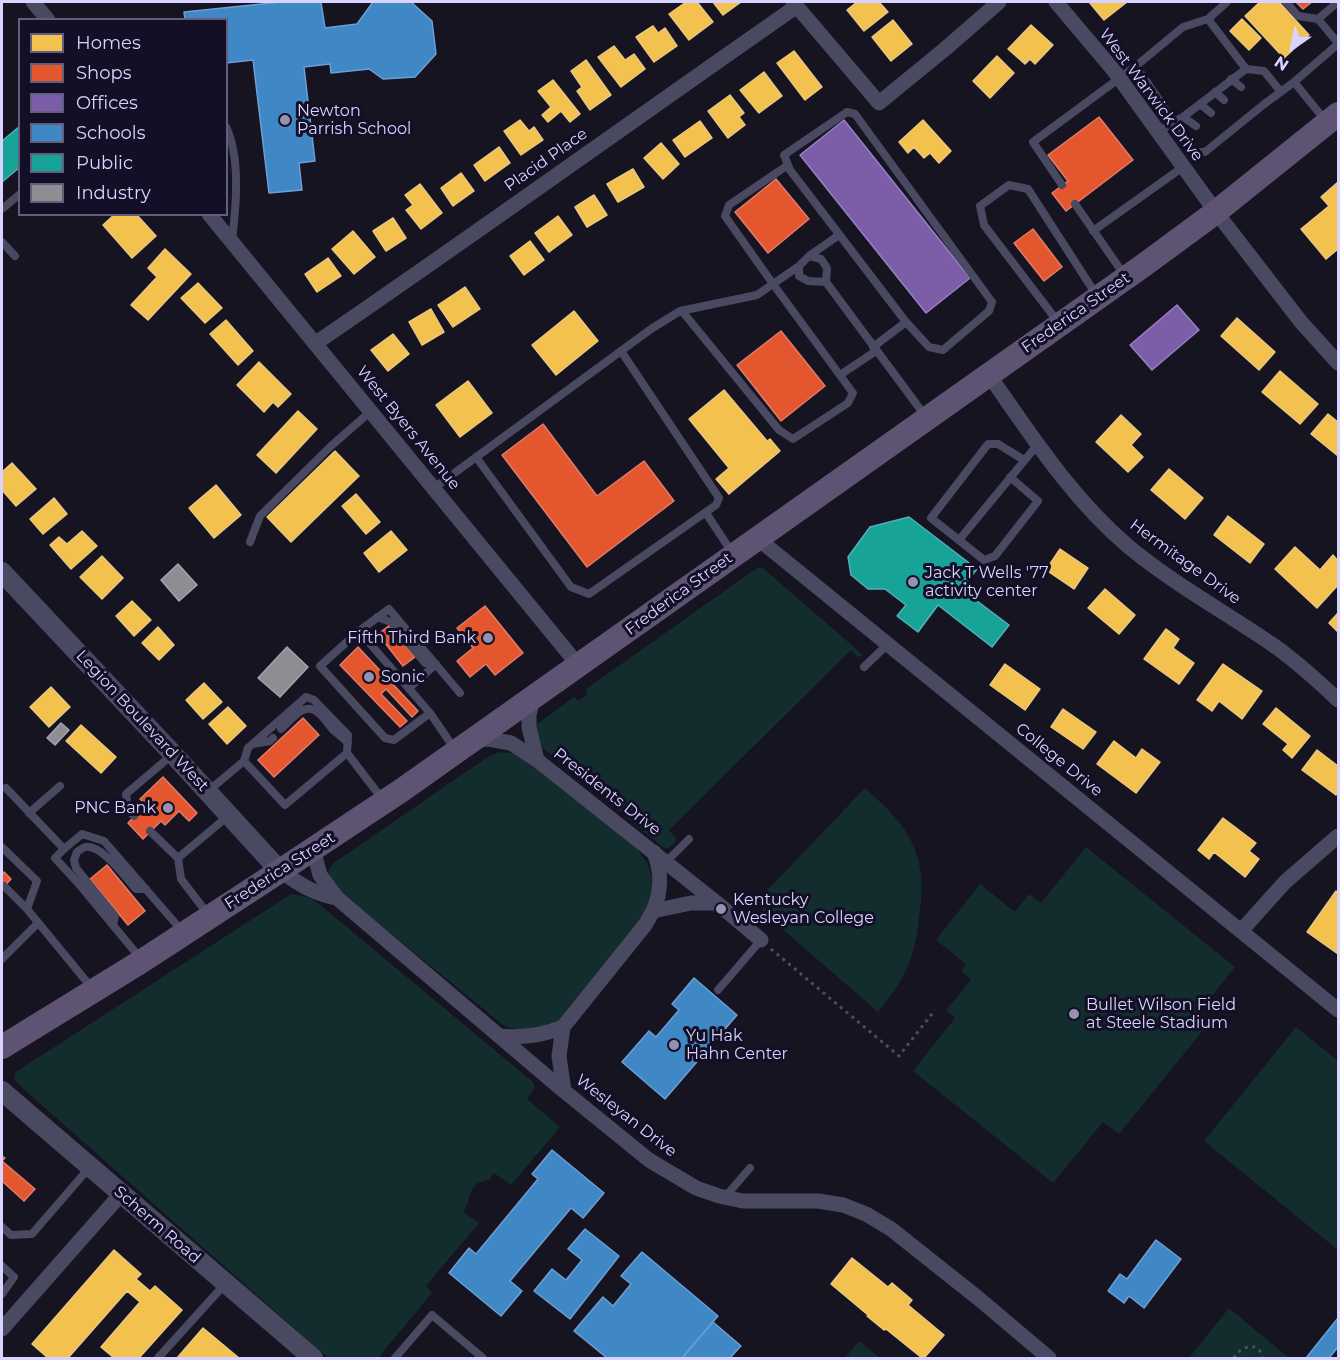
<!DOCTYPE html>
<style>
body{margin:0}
#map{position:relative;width:1340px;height:1360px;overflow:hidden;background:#161421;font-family:Montserrat,sans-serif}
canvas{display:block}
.frame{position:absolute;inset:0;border:3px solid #d9d4ff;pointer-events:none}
.legend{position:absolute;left:18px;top:18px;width:210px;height:198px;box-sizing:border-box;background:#130f26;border:2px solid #625e7d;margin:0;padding:8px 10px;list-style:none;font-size:18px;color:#d9d4ff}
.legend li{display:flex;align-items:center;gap:12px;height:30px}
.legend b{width:30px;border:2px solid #625e7d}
.north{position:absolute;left:1262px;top:18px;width:60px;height:60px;-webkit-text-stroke:4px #130f26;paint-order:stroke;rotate:214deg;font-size:16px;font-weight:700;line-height:24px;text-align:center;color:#d9d4ff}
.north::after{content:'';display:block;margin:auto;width:21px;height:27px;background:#d9d4ff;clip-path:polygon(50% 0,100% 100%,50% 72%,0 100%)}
</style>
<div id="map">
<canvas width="1340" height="1360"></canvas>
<div class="frame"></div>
<ul class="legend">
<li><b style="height:16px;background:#f2c14e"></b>Homes</li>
<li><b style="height:16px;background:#e4572e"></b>Shops</li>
<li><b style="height:16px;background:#7b5ea7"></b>Offices</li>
<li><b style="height:16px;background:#3f88c5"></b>Schools</li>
<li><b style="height:16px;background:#17a398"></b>Public</li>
<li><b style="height:16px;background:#8d8d92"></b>Industry</li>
</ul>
<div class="north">N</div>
</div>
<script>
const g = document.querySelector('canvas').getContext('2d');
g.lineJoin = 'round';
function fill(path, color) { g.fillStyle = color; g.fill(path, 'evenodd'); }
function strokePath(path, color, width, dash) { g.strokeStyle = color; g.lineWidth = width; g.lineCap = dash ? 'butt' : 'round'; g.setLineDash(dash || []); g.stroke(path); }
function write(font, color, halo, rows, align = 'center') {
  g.font = font + ' Montserrat,sans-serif'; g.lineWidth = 6; g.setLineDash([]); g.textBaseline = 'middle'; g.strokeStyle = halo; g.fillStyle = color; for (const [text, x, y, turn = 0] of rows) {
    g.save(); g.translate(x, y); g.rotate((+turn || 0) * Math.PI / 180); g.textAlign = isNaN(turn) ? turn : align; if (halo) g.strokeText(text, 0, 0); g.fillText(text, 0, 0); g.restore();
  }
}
fill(new Path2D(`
 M757,568H763L863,655L858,657L851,650L669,830L675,837L676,842L669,848H664L542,747L536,725L574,697L578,701L588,694L586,689Z
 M499,752L519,754L528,760L637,849L648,864L654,887L647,913L559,1020C542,1029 521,1034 503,1025L340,892C332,882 322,874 334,863L486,758Z
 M865,788C880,802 898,817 908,835C925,866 923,892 918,925C916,942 912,959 904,974C897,988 888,1000 878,1012L764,913L760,898Z
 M1086,847L1235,967L1193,1019L1204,1029L1119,1134L1103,1122L1053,1183L913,1071L955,1018L946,1010L971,980L961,971L966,964L936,940L980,884L1015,912L1029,894L1041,903Z
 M291,894L308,897L319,904L533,1082L535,1087L527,1099L560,1127L511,1185L494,1173L489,1180C486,1181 482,1181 478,1183C469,1189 470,1203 463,1212L479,1223L426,1286L432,1293L378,1358H328L18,1084L14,1078L16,1072L22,1068Z
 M1296,1027L1338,1061V1250L1204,1141Z
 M1229,1308L1289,1358H1189Z
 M859,1341L880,1358H845Z`), '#132c2d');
const homes = new Path2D(`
 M686,2H697L713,22L689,40L669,14Z
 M713,2H741L723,15Z
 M857,2H879L888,12L864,31L847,10Z
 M1089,2H1127L1104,20Z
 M1260,2H1279L1309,35L1284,58L1245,16Z
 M1242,19L1261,38L1249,50L1230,31Z
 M893,20L912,44L891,61L872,37Z
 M1031,25L1053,45L1035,64L1030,59L1025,64L1008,49Z
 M653,26L658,33L665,28L677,46L654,62L636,37Z
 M614,46L625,60L634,54L645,69L621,87L598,57Z
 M794,51L822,87L805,100L777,63Z
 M997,56L1014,73L990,98L973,81Z
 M586,60L611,95L590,110L577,91L582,87L571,71Z
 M764,72L782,96L759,113L740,90Z
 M553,80L580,114L570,122L561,111L548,122L542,115L551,107L538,91Z
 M730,95L744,113L739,117L745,125L728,138L708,111Z
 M520,120L529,131L534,127L543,140L521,155L504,131Z
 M923,120L951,151L939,163L930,153L924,158L914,147L908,153L899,142Z
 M700,121L712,138L685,157L673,140Z
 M661,143L679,164L663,179L644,158Z
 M499,147L510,163L485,181L474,165Z
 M633,169L644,187L618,202L607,184Z
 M461,173L474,191L453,206L441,188Z
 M1338,182V249L1326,259L1301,229L1329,206L1321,197Z
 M420,184L442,213L421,229L406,210L413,205L405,195Z
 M594,195L607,215L587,227L575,207Z
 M115,214H136L156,236L132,258L103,225Z
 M558,216L572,235L549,252L535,233Z
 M393,218L406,238L386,251L373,231Z
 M353,231L375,257L354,274L332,249Z
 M530,241L544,260L524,275L510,256Z
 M165,249L191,274L148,320L131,305L157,277L148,268Z
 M328,258L341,276L317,292L305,274Z
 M198,283L222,308L205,323L181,298Z
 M465,287L480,309L453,327L438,305Z
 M431,309L444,332L422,345L409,322Z
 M574,311L598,341L556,375L532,345Z
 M1237,318L1275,352L1259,370L1221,336Z
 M226,320L253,351L238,365L210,334Z
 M393,334L409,354L388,371L371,350Z
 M259,362L291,394L278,407L273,402L264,412L237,385Z
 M1280,371L1318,404L1300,424L1262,392Z
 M468,381L492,413L460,437L436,405Z
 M724,390L767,441L770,439L780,451L729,494L716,479L729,468L689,419Z
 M298,411L317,429L276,473L257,455Z
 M1328,414L1338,422V456L1311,434Z
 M1121,415L1141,434L1131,445L1143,457L1128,472L1096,442Z
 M335,451L359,476L291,542L267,517Z
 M12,463L36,489L16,506L2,490V472Z
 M1169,469L1203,498L1185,519L1151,490Z
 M216,485L241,515L214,538L189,508Z
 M356,494L380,522L366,534L342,506Z
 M54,498L67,514L43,534L30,519Z
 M1228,516L1264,544L1250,563L1214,535Z
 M82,531L97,546L71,569L50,545L59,537L67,544Z
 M391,531L407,550L379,572L364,553Z
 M1295,547L1320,570L1333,555L1338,561V585L1317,608L1275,569Z
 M1060,549L1088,568L1074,589L1046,570Z
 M102,556L123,578L102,599L80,577Z
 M1105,589L1135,615L1119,634L1088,608Z
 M132,601L151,620L134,636L116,616Z
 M1338,613V632L1329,623Z
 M158,627L174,645L159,660L142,643Z
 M1166,629L1179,639L1173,648L1194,663L1179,684L1144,659Z
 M1005,664L1040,689L1025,710L990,685Z
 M1223,664L1262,691L1242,719L1219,701L1212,711L1197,700Z
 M204,683L222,702L203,719L186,700Z
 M51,687L70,707L49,727L30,707Z
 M228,707L246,726L227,744L209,724Z
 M1276,708L1310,736L1292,758L1283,750L1288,744L1263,724Z
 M1063,709L1096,732L1083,749L1051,727Z
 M81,725L116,757L101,773L66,741Z
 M1114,741L1136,758L1142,749L1160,762L1136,793L1097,764Z
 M1317,750L1338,766V791L1336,795L1302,770Z
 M1223,818L1256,843L1249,851L1259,859L1245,877L1214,852L1209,859L1198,850Z
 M1336,891L1338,893V954L1307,932Z
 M114,1250L141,1274L136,1279L150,1291L155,1286L182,1310L139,1358H114L101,1347L140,1302L127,1291L68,1358H48L32,1344Z
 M852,1258L888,1287L892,1283L912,1300L908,1305L944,1335L924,1358H922L886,1329L884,1330L867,1316L868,1315L831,1284Z
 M203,1328L239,1358H177Z`);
fill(homes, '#f2c14e');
strokePath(homes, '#eac783', 1.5);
const shops = new Path2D(`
 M1296,2H1312L1303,9Z
 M1099,117L1133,160L1066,211L1052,193L1068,181L1048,155Z
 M776,179L809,219L768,253L735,212Z
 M1033,229L1062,267L1044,281L1014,243Z
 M781,331L825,386L781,421L737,365Z
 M543,424L597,496L644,461L674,501L587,567L502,455Z
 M485,606L523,653L495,675L486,664L470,677L457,661L473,648L457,628Z
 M390,625L415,657L403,666L378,634Z
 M358,647L418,711L412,717L386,689L381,694L407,721L400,727L340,665Z
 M303,718L319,735L274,777L258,760Z
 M163,777L197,813L189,821L179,811L165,825L161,821L143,839L128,823L146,805L140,799Z
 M107,865L145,911L128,925L90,879Z
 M4,872L11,879L2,889V875Z
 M2,1156L5,1158L2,1161L35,1189L24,1201L2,1181Z`);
fill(shops, '#e4572e');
strokePath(shops, '#e17c6d', 1.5);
const offices = new Path2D(`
 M844,120L970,278L926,313L800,155Z
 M1177,305L1199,330L1152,370L1130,345Z`);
fill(offices, '#7b5ea7');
strokePath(offices, '#9781c1', 1.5);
const schools = new Path2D(`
 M281,2H321L325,28L357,24L373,2H411L432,21L436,54L415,77L383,79L369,69L331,73L330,64L304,67L315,161L299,163L302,190L269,193L253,60L226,63V20H185L184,12Z
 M694,978L737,1015L665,1099L622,1062L649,1031L656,1037L668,1023L679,1010L672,1004Z
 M552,1150L604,1193L583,1218L571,1208L510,1281L522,1291L501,1316L449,1273L469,1248L476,1254L538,1179L532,1174Z
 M585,1229L619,1256L570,1319L534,1291L552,1269L566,1280L582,1260L568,1249Z
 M1156,1240L1181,1259L1144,1308L1129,1296L1124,1303L1108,1291L1120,1274L1127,1279Z
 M642,1252L718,1316L682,1358H607L574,1331L603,1297L613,1306L631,1284L621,1276Z
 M1338,1318V1347L1329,1358H1306Z
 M713,1322L741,1346L739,1348L730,1358H682Z`);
fill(schools, '#3f88c5');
strokePath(schools, '#6d9fd6', 1.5);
const public = new Path2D(`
 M20,126V167L2,182V141Z
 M909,517L977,569L961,589L1009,625L992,647L938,605L918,632L897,616L906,605L885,589H868L851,575L848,557L870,527Z`);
fill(public, '#17a398');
strokePath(public, '#51b2b7', 1.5);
const industry = new Path2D(`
 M178,564L197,585L179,601L161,580Z
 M287,647L308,667L280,697L258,678Z
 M61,723L69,730L55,745L47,738Z`);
fill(industry, '#8d8d92');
strokePath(industry, '#a4a2b3', 1.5);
strokePath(new Path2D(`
 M771,949L899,1056L935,1010
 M1234,1358C1240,1346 1260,1340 1262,1358`), '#44505f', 3, [3, 4.5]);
strokePath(new Path2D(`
 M1286,2L1298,16L1318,19L1338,43
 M1208,19L1246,69
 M1318,19L1338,2
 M1136,66L1174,122L1195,152H1205L1263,105L1294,82
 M1231,79L1241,87
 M1215,92L1224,100
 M1200,104L1211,113
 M1183,117L1196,126
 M1325,120L1294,82L1338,44
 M226,127C241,158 236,207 232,240
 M1158,132L1183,117L1246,69L1264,71L1281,92
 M1062,185L1033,142L1136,66L1183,27L1208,19L1227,2
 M1075,204L1125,276
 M2,209L20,194
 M1093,231L1183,167
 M2,242L15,256
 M809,256L839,235
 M826,282L808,281L799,276V266L809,256L821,259L827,268L826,282L926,417
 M682,311L779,430L793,439L848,403L853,393L773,284L725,216L729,205L788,165
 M1058,322L984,225L980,206L1009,185L1028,189L1097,296
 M873,347L906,322L929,347L943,350L989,311L992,302L855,114L847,112L784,155L790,170L906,322
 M840,375L876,351
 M476,457L571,587L589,594L716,505L719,498L621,351
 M1010,477L1038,501L995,556L984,560L931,518L988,444H998L1024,460
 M434,488L651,329L680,311L757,295L799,266
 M706,513L733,554
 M959,540L1038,444
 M250,542L260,516L331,446L371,411
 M377,617L391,622L425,663L433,661
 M359,631L389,609L460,693
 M864,667L888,644
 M409,688L436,664
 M430,713L394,740L385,738L320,666L359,631L430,713L454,748
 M281,729C288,723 295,714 303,710C317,704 325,721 333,730C338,734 343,738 348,743
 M253,744L270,741L273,738
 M244,761L248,748L306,697L314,700L348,735L347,753
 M6,788L64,849
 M207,792L244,761L285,805L347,753L383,800
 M29,813L60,786
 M134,816L128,810L126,794L172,755
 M150,831L178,858
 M2,847L37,881L27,909
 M666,862L689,839
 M4,886L27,909L91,987
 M207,913L181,879L178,858L228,816
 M113,925L115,916L76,868L74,860L77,852C80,850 82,848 85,847C102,844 126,878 136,889H146
 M2,959L38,923
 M141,959L78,883L55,858L64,849L82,834L104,841L183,932
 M718,990L761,940
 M725,1197L750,1168
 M2,1227L11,1235L32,1234L89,1168
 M2,1266L14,1277L2,1294
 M158,1358L225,1284
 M395,1358L432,1315L483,1358`), '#4a4962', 8);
strokePath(new Path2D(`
 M33,2L48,20
 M793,2L879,103L945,49L999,2
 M1056,2L1115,72L1216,212L1301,322L1338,363
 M209,214L579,666
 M316,343C477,233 636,118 797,6
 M989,375C1031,435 1072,499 1129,547C1175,585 1227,613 1276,647C1298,663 1318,681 1338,700
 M757,538L1338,1010
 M533,698L529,715V727L537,760L717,903
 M473,740L488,739L511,743L537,760
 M313,849L320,875L337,898
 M280,871C300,884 313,894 337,898L564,1091L649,1160L696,1188L719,1196L743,1201H818L843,1205L866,1214L891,1229L978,1298L1049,1358
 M653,911C662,891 662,873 654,852
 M1241,931L1285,882L1338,836
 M499,1036C522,1038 542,1036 563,1027
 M564,1091L559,1056L563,1027L645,925L653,911L691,903H717L761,940
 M2,1329L121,1194`), '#4a4962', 15);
strokePath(new Path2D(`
 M2,572L173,754L280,871
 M2,1091L313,1358`), '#4a4962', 20);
strokePath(new Path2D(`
 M2,1047L142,961L280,871L402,790L1144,265L1216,212L1338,114`), '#5e5373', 24);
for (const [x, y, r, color] of [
 [285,120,6,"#9591b1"],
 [913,582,6,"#9591b1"],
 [488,638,6,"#9591b1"],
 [369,677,6,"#9591b1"],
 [168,808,6,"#9591b1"],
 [721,909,6,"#9591b1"],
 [1074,1014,6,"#9591b1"],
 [674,1045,6,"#9591b1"]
]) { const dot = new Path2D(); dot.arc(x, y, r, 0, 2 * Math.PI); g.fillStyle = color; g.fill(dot); strokePath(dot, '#130f26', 2); }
write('16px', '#d9d4ff', '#130f26', [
 ["West Warwick Drive",1151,95,53],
 ["Placid Place",546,160,-35],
 ["Frederica Street",1076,313,-35],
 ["West Byers Avenue",408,428,51],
 ["Hermitage Drive",1185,562,36],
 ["Frederica Street",679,594,-36],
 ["Legion Boulevard West",142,721,47],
 ["College Drive",1059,760,39],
 ["Presidents Drive",607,792,38],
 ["Frederica Street",280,871,-33],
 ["Wesleyan Drive",626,1116,38],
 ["Scherm Road",157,1225,41]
]);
write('16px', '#d9d4ff', '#130f26', [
 ["Newton",297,111],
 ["Parrish School",297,129],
 ["Jack T Wells '77",925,573],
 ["activity center",925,591],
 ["Fifth Third Bank",476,638,"right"],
 ["Sonic",381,677],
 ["PNC Bank",156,808,"right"],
 ["Kentucky",733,900],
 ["Wesleyan College",733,918],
 ["Bullet Wilson Field",1086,1005],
 ["at Steele Stadium",1086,1023],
 ["Yu Hak",686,1036],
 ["Hahn Center",686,1054]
], 'left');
</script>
